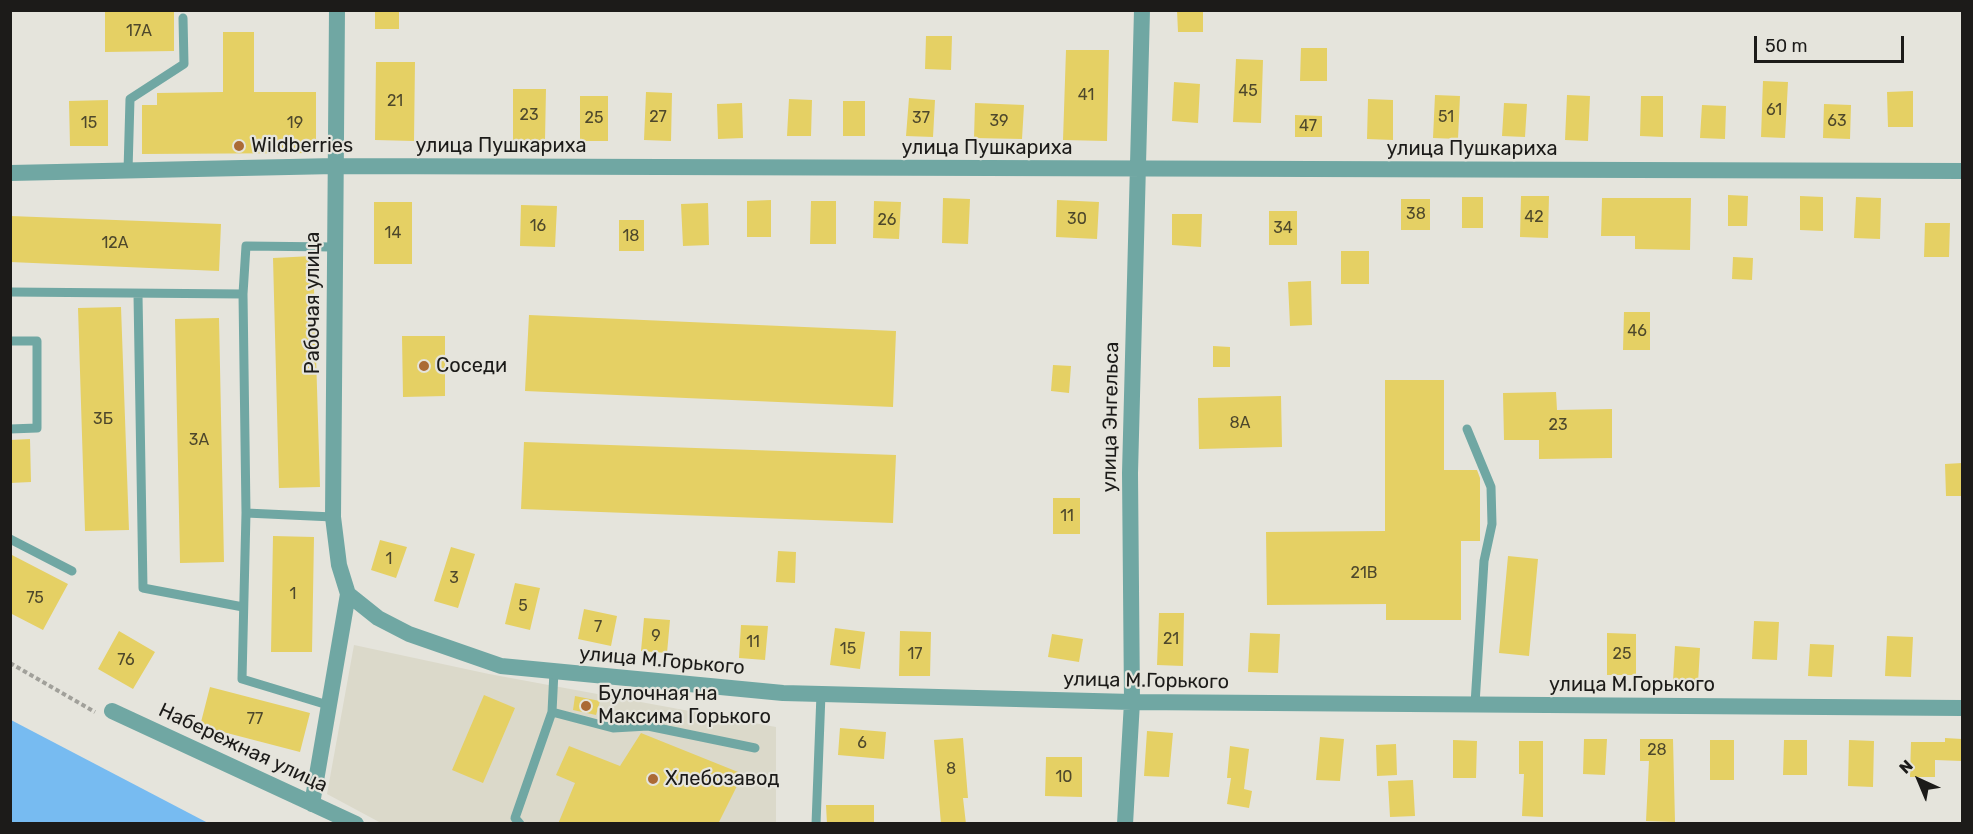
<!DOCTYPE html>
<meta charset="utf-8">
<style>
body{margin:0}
#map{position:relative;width:1973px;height:834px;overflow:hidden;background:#e5e4dc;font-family:Rubik,sans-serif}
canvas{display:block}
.frame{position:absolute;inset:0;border:12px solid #1c1b19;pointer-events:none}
.north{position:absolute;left:1889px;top:750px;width:60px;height:60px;-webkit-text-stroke:4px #e5e4dc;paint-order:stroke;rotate:316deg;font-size:16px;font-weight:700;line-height:24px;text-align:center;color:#1c1b19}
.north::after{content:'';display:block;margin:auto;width:21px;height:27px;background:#1c1b19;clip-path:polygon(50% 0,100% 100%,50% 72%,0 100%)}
.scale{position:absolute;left:1754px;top:36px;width:150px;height:27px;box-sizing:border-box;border:3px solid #1c1b19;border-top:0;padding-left:8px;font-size:18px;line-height:21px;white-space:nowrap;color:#1c1b19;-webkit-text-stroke:4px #e5e4dc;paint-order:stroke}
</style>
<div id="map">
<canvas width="1973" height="834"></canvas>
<div class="frame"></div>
<div class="north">N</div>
<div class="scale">50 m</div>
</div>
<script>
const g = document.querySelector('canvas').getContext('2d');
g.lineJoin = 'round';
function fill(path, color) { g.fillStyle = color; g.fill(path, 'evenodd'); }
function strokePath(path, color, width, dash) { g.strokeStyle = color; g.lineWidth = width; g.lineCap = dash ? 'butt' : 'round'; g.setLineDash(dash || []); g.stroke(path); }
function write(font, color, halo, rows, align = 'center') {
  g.font = font + ' Rubik,sans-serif'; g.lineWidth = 4.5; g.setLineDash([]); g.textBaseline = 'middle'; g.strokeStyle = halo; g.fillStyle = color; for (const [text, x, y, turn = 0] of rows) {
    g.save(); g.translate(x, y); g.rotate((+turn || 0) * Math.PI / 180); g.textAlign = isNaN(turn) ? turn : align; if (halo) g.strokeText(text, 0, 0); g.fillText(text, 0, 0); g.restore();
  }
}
fill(new Path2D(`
 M354,645L489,674L776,727V823H381L327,794Z`), '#dbd9ca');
fill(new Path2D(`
 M11,720L208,823H11Z`), '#77bbf1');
fill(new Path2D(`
 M105,10H174V51L105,52Z
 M375,10H399V29H375Z
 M1177,10H1203V32H1178Z
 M223,32H254V92H316V153L142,154V105H157V93L223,92Z
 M926,36H952L951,70L925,69Z
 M1301,48H1327V81H1300Z
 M1066,50H1109L1107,141L1063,140Z
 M1236,59L1263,60L1261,123L1233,122Z
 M376,62H415L414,141L375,140Z
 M1763,81L1788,82L1785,138L1761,137Z
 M1174,82L1200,84L1198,123L1172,121Z
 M513,89H546L545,140H513Z
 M1913,91V127H1888L1887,92Z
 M646,92L672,93L671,141L644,140Z
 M1435,95L1460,96L1458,139L1433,138Z
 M1567,95L1590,96L1588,141L1565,140Z
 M580,96H608V141H580Z
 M1641,96H1663V137L1640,136Z
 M909,98L935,100L933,137L906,136Z
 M789,99L812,100L811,136H787Z
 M1368,99L1393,100V140L1367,139Z
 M108,100V146H70L69,101Z
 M843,101H865V136H843Z
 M742,103L743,138L718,139L717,104Z
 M975,103L1024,105L1022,139L974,138Z
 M1504,103L1527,104L1525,137L1502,136Z
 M1824,104L1851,105L1850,139L1823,138Z
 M1702,105L1726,106L1725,139L1700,138Z
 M1295,115L1322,116V137H1295Z
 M1728,195L1748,196L1747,226H1728Z
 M1521,196H1549L1548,238L1520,237Z
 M1800,196L1823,197V231L1800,230Z
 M1462,197H1483V228H1462Z
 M1856,197L1881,198L1880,239L1854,238Z
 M943,198L970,199L968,244L942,243Z
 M1602,198H1691L1690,250L1635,249V236H1601Z
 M1401,199H1430V230H1401Z
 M771,200V237H747V201Z
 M1057,200L1099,202L1097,239L1056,237Z
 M811,201H836V244H810Z
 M874,201L901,202L899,239L873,238Z
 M374,202H412V264H374Z
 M708,203L709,245L683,246L681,204Z
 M521,205L557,206L555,247L520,246Z
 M1269,211H1297V245H1269Z
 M1172,214H1202L1201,247L1172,245Z
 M10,216L221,224L219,271L10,262Z
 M619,220H644V251H619Z
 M1925,223H1950L1949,257H1924Z
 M1341,251H1369V284H1341Z
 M313,256L320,487L279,488L273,258Z
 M1733,257L1753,258L1752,280L1732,279Z
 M1311,281L1312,325L1290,326L1288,282Z
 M121,307L129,530L85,531L78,308Z
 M1624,312H1650V350H1623Z
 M529,315L896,331L893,407L525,391Z
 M219,318L224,562L180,563L175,319Z
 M402,336H445V396L403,397Z
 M1213,346L1230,347V367H1213Z
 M1053,365L1071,366L1069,393L1051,391Z
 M1385,380H1444V470H1477L1480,478V541H1461V620H1386V604L1267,605L1266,532L1385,531Z
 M1556,392L1557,410L1612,409V458L1539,459V440H1504L1503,393Z
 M1281,396L1282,447L1199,449L1198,398Z
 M30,439L31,482L10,483V440Z
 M524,442L896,455L893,523L521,509Z
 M1962,463V496H1946L1945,464Z
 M1053,498H1080V534H1053Z
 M273,536L314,537L312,652H271Z
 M380,540L407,547L396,578L371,570Z
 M451,547L475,554L458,608L434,601Z
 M778,551L796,552L795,583L776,582Z
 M10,554L68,584L43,630L10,613Z
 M1508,556L1538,559L1529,656L1499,653Z
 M515,583L540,588L530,630L505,624Z
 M584,609L617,616L611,646L578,639Z
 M1159,613H1184L1183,666L1157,665Z
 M644,618L670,620L667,653L641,651Z
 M1754,621L1779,622L1777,660L1752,659Z
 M741,625L768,626L765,660L739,658Z
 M835,628L865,632L860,669L830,665Z
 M119,631L155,652L133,689L98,669Z
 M900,631L931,632L930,676H899Z
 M1250,633L1280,634L1278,673L1248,672Z
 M1607,633L1636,634V675H1607Z
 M1052,634L1083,639L1079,662L1048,657Z
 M1887,636L1913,637L1911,677L1885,676Z
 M1810,644L1834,645L1832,677L1808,676Z
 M1675,646L1700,648L1698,683L1673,681Z
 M210,687L310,713L300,752L200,726Z
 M484,695L515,708L483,783L452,770Z
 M575,696L600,701L596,715L573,710Z
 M840,728L886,732L884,759L838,755Z
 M1147,731L1173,733L1169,777L1144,776Z
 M641,733L743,774L718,824H558L575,783L556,775L569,746L620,766Z
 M1320,737L1344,739L1340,781L1316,780Z
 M963,738L968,798H963L966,824H941L934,740Z
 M1945,738L1962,739V761L1935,760V777H1910L1911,742H1945Z
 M1584,739H1607L1605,775L1583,774Z
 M1640,739H1673L1675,822L1646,821L1649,761H1640Z
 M1453,740L1477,741L1476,778H1453Z
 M1710,740H1734V780H1710Z
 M1784,740H1807V775H1783Z
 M1849,740L1874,741L1873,787L1848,786Z
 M1519,741H1543V817L1522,816L1524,774H1519Z
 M1396,744L1397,775L1377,776L1376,745Z
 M1230,746L1249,749L1244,789L1252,791L1249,808L1227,804L1231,778H1227Z
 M1046,757H1082V797L1045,796Z
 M1413,780L1415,816L1390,817L1388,781Z
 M826,805H874V824H827Z`), '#e5d064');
strokePath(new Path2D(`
 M10,663L95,712`), '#a1a09a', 4, [4.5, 3]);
strokePath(new Path2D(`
 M128,171L130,99L184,64L183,18
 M10,292L243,294
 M138,295L143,588L243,607
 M10,341H37V428L10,429
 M1467,429L1491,487L1492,524L1484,561L1475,704
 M246,513L333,517
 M10,539L72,571
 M554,671L552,712L613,728L648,726L755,748
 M331,706L242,679L246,513L243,294L246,246L334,247
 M520,824L515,818L552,712
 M816,824L821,694`), '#70a7a3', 9);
strokePath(new Path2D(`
 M10,173L335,166L1962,171
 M348,594L378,618L409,634L501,666L783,693L1132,702L1962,708
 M112,711L356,824
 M312,804L348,594L339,565L333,517L337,10
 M1125,824L1132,702L1130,473L1142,10`), '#70a7a3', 16);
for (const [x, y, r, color] of [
 [239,146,6,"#ab6a35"],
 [424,366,6,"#ab6a35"],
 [586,706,6,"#ab6a35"],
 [653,779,6,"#ab6a35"]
]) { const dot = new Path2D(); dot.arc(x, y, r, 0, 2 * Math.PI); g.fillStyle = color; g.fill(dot); strokePath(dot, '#e5e4dc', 2); }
write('16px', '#4e482c', null, [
 ["17А",139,31],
 ["45",1248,91],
 ["41",1086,95],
 ["21",395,101],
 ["61",1774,110],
 ["23",529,115],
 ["27",658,117],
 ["51",1446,117],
 ["25",594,118],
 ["37",921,118],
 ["39",999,121],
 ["63",1837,121],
 ["15",89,123],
 ["19",295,123],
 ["47",1308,126],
 ["38",1416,214],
 ["42",1534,217],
 ["30",1077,219],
 ["26",887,220],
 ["16",538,226],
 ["34",1283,228],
 ["14",393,233],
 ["18",631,236],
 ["12А",115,243],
 ["46",1637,331],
 ["3Б",103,419],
 ["8А",1240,423],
 ["23",1558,425],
 ["3А",199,440],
 ["11",1067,516],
 ["1",389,559],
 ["21В",1364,573],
 ["3",454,578],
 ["1",293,594],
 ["75",35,598],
 ["5",523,606],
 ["7",598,627],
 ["9",656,636],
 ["21",1171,639],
 ["11",753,642],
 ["15",848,649],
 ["17",915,654],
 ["25",1622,654],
 ["76",126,660],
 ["77",255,719],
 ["6",862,743],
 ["28",1657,750],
 ["8",951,769],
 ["10",1064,777]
]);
write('20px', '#1c1b19', '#e5e4dc', [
 ["Wildberries",251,146],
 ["Соседи",436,366],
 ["Булочная на",598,694],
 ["Максима Горького",598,717],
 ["Хлебозавод",665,779]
], 'left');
write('20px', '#1c1b19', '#e5e4dc', [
 ["улица Пушкариха",501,146],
 ["улица Пушкариха",987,148],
 ["улица Пушкариха",1472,149],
 ["Рабочая улица",313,303,-90],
 ["улица Энгельса",1111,417,-89],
 ["улица М.Горького",662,661,5],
 ["улица М.Горького",1146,681,1],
 ["улица М.Горького",1632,685],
 ["Набережная улица",243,748,25]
]);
</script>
